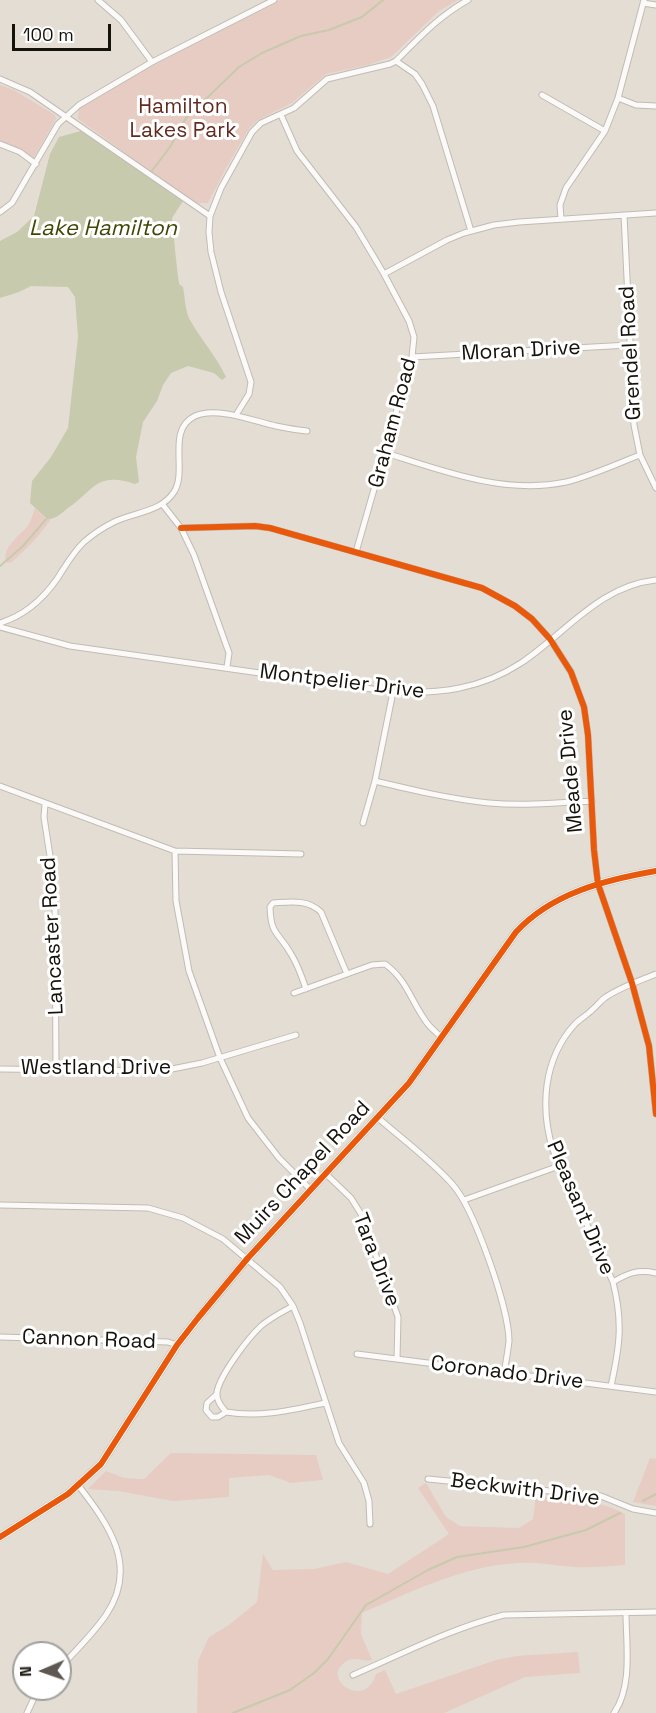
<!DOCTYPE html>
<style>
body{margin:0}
#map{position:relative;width:656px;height:1713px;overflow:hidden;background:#e4ddd4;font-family:"Space Grotesk",sans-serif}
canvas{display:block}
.north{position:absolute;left:12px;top:1641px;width:60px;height:60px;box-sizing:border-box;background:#fff;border:2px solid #a1a09d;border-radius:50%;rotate:268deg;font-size:16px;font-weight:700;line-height:24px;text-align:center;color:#15110b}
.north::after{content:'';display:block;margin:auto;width:21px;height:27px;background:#5d5851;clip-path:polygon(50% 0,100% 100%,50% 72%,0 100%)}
.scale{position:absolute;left:12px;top:24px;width:99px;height:27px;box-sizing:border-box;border:3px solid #15110b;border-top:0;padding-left:8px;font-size:18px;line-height:21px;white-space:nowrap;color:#15110b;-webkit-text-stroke:4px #fff;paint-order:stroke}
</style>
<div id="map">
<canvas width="656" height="1713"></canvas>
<div class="north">N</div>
<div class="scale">100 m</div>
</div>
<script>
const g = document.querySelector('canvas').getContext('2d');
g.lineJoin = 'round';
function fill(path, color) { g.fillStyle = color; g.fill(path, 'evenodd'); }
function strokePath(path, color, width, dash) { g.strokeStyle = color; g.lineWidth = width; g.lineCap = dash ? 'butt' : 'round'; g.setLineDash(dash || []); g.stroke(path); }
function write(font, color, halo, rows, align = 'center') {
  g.font = font + ' "Space Grotesk",sans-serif'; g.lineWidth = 6; g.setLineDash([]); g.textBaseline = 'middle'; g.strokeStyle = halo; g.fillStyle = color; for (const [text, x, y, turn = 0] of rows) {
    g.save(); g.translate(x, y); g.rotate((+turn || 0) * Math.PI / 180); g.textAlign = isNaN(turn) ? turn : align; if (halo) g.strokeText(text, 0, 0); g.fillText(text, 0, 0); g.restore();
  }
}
fill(new Path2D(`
 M280,0H458L439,11L391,57L368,65L326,74L292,103L258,120L250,127L225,170L208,203H195L78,119L79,106L105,90Z
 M0,85L14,90L55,115L56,119L33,159L0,142Z
 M35,508L46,519H51C40,536 26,549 11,563L6,562C2,544 23,535 30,522C32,518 33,513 35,508Z
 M171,1453L316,1455L323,1480L291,1483L269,1475L229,1478V1497L173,1501L118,1491L88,1489L106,1471L124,1478L144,1479Z
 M650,1458L656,1459V1506L633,1502Z
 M426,1483L446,1517L460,1526L519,1528L533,1519L536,1496C566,1500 598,1499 625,1514V1565C609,1566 591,1568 575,1567C556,1566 537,1562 519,1563C463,1566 413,1591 362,1613L361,1634L372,1660C364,1662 357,1657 349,1660C316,1675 365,1713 376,1674L385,1670L396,1694L496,1660L517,1656L578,1652L580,1673L525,1677L444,1713H197L198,1661L209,1637L229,1625L257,1602L263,1554L273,1570L314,1569L346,1562L388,1574L449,1534L418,1488Z`), '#e6ccc3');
fill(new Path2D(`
 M81,131L183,201L172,218C174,240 176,262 179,284L183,287C185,297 185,311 190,320C201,340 217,357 226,377L222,380L214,373L188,366L171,373L163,385L157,401L143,422L136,457L139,482L135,484C95,471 95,490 68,508C60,514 57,519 47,519L30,503L32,481L51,457L68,428L78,337L75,297L68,287L31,286L19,292L0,298V241L17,232L34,216L50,154L59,137Z`), '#c7caac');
strokePath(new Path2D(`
 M151,172L170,147L186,118L239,67L262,53L301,36L329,30L362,17L383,0
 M0,566L23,546L48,517
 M643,1501L656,1494
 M233,1713L290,1690L314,1673L328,1659L366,1605L428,1570L457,1557L524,1547L586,1530L620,1513`), '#c7caac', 2);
const minor = new Path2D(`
 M98,0L121,20L152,62
 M643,3L656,5
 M396,61L415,74L422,84L433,106L471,231
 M0,79L30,92L210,216
 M542,95L605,131
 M618,98L636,105L656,106
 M281,115L297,151L356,227L384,274L409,321L414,337L412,357L356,552
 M0,144L20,152L36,164
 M0,212L12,203L58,124L79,105L152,62L274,0
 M624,215L634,425L640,455L656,488
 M561,219L560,205L566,188L605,131L618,98L644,0
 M384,274L447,240L464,233L494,225L519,222L656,213
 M412,357L629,345
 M236,415L249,394L251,382L221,292L211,252L209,232L210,216L221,188L252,132L261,123L294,108L327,79L390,64L396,61C419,38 439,16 468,0
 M386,453C443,471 505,495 566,482C591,476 616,464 640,455
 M163,505L181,528L194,555L229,653L227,667
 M181,528L255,526L270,528L482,588L515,606L532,619L550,639L571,672L584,707L588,735L594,850L598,884L632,983L649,1046L656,1114
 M0,623C23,616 43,599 57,579C65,567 73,552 84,542C93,534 104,527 114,522C135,512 161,512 174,492C188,470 166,430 195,416C216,406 254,421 276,426C286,428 297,430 307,431
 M0,627L70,646L393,692C440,694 481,689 521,663C566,633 599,586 656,580
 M375,781C412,790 450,799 489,803C523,806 558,803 592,801
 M0,786L175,851L301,854
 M45,804L44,817L50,856L55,907L56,1069
 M363,823L375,781L393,692
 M175,851L176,901L189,971L220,1058L248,1118L279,1158L310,1189
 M306,989C302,977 298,965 291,954C278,931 271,936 270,907L273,903C291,902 307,899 321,912L347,974
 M294,993L372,965L385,964C407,980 410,999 425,1020C429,1027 436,1032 442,1038
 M0,1069L162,1071L202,1063L296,1035
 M377,1117C402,1139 431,1160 453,1185C474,1209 509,1308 509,1341C508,1351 506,1362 504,1373
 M325,1173L351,1198L361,1214L398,1317L397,1359
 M464,1200L559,1166
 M0,1205L148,1208L183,1218L223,1239L280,1287L293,1306L300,1323L339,1443L364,1483L369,1501L370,1524
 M613,1282C628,1273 638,1269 656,1273
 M293,1306C282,1312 270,1318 261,1326C248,1338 220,1375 217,1392C216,1400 221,1406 226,1412C260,1418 292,1410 325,1403
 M0,1337L168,1342L177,1345
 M357,1354L656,1392
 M611,1386C620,1345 623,1322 613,1282L553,1150C540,1108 543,1059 575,1024C580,1019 587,1015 592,1010C597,1006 601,1000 606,997C621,987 639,981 656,974
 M217,1394L207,1403L206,1410L212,1417H218L226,1412
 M428,1479L601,1496L633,1509L656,1513
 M60,1668C75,1651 93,1634 106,1615C139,1566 109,1525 78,1485
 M353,1675C402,1654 452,1628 504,1615L656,1612
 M27,1713L34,1698L41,1689
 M614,1713C633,1686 626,1644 626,1613`);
const secondary = new Path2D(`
 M0,1537L68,1494L101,1464L177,1345L198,1318L247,1259L409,1083L516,932C552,893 605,880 656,871`);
strokePath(minor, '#c0bcb4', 7);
strokePath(secondary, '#c0bcb4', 9);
strokePath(minor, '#fbfaf9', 5);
strokePath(secondary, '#fbfaf9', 8);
strokePath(new Path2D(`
 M181,528L255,526L270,528L482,588L515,606L532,619L550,639L571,672L584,707L588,735L594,850L598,884L632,983L649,1046L656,1114
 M0,1537L68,1494L101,1464L177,1345L198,1318L247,1259L409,1083L516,932C552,893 605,880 656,871`), '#e8590c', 6);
write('21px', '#632b1f', '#fff', [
 ["Hamilton",183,107],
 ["Lakes Park",183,131]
]);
write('21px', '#15110b', '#fff', [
 ["Moran Drive",521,351,-3],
 ["Grendel Road",631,353,-93],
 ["Graham Road",393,423,-75],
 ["Montpelier Drive",342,682,7],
 ["Meade Drive",571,771,-95],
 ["Lancaster Road",53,936,-93],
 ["Westland Drive",96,1068],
 ["Muirs Chapel Road",303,1173,-47],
 ["Pleasant Drive",580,1208,67],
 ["Tara Drive",376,1260,69],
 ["Cannon Road",89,1340,2],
 ["Coronado Drive",507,1373,7],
 ["Beckwith Drive",525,1490,7]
]);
write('italic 22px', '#3f4704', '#fff', [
 ["Lake Hamilton",103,229]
]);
</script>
